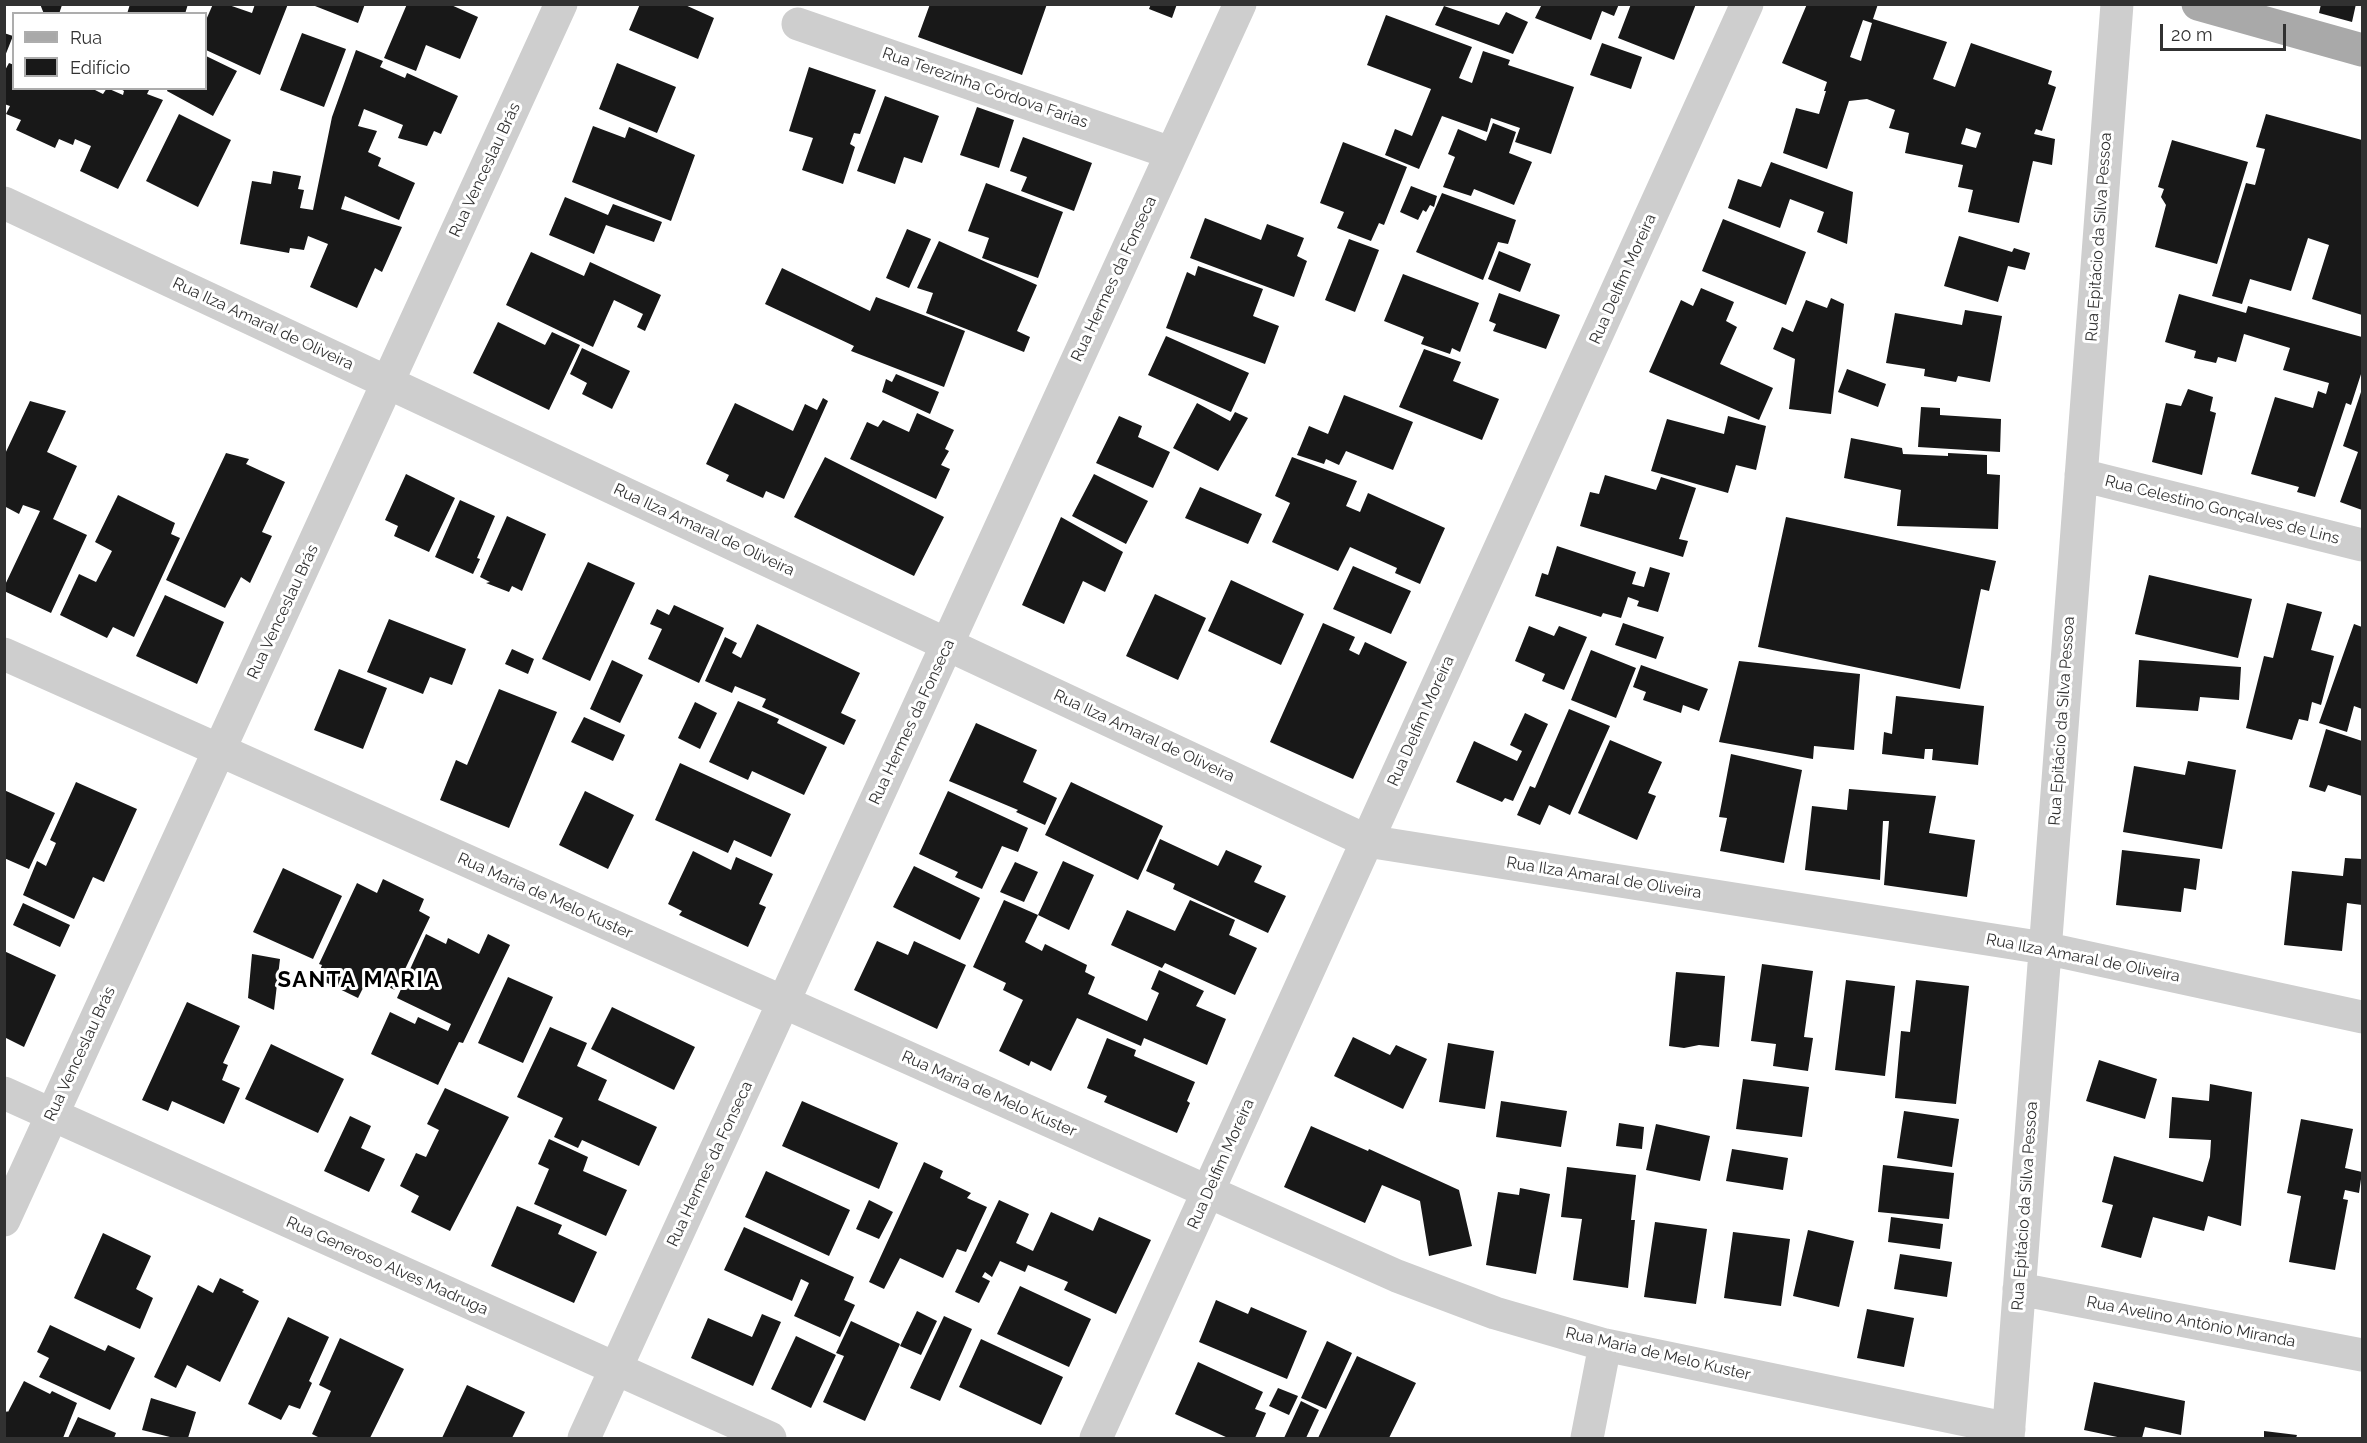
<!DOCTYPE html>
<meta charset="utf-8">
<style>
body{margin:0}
#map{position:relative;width:2367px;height:1443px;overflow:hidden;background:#fff;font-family:Raleway,sans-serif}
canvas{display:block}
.frame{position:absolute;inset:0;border:6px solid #313131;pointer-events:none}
.legend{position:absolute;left:12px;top:12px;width:195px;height:78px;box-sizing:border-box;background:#fff;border:2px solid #adadad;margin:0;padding:8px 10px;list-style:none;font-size:18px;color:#313131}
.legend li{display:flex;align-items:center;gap:12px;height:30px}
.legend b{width:30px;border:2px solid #adadad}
.scale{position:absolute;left:2160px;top:24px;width:126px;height:27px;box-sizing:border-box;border:3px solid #313131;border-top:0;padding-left:8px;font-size:18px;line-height:21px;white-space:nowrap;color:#313131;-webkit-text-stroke:4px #fff;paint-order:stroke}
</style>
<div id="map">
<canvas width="2367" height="1443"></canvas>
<div class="frame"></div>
<ul class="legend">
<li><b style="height:8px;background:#a9a9a9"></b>Rua</li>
<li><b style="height:16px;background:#181818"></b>Edifício</li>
</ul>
<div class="scale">20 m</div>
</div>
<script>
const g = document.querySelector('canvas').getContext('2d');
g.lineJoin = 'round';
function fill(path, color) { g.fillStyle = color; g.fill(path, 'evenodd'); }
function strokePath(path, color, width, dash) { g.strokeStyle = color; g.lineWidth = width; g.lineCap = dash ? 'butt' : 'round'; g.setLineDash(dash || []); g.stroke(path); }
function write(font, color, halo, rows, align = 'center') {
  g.font = font + ' Raleway,sans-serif'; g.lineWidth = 6; g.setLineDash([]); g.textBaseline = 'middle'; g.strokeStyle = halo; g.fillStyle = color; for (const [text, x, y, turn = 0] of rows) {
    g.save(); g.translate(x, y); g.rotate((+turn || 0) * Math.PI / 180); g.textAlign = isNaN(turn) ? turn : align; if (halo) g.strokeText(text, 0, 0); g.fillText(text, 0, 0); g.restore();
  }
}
fill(new Path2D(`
 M40,4H60L62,5L59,14H44Z
 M130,4H188L185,14H127Z
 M213,4H226L252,13L255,4H288L260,75L206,50V20Z
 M316,4H365L358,23L315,6Z
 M407,4H449L478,17L460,59L426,45L416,71L384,58Z
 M640,4H683L714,18L698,59L629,30Z
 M930,4H1047L1022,75L918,37Z
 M1151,4H1177L1172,18L1149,9Z
 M1542,4H1619L1614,16L1602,11L1591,40L1535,18Z
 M1631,4H1696L1674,60L1618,38Z
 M1807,4H1878L1873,19L1947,42L1933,79L1955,87L1971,43L2052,71L2048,84L2056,87L2042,131L2036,129L2034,134L2055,139L2052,165L2033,161L2019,223L1968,212L1973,190L1958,187L1963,165L1905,153L1909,133L1889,128L1895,110L1867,99L1849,101L1827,169L1783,153L1796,108L1819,114L1826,91H1824L1827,82L1782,63ZM1863,20L1872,23L1861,61L1850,57ZM1966,128L1981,133L1976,148L1961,144Z
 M2321,4H2356L2352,22L2319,13Z
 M1444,6L1499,25L1506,12L1528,22L1513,54L1435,25Z
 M1386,15L1472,47L1459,78L1472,83L1483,51L1510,60L1508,65L1574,87L1551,154L1515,142L1520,128L1491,118L1487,132L1442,116L1419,169L1385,155L1395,129L1412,136L1431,89L1367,65Z
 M4,33L13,36L5,56H4Z
 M302,33L346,49L324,107L280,90Z
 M1602,43L1642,57L1631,89L1590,75Z
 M356,50L383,61L380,67L405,78L407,73L458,96L441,134L434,131L427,146L398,138L403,125L364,109L358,126L377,131L368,152L381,158L378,166L415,183L399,220L345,196L341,209L402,227L382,272L375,268L357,308L310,287L328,244L308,236L304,250L290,248L289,253L240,244L252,181L271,184L273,171L301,176L298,189L304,190L300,208L313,210L332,117Z
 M206,56L237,71L213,116L167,91L168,88H206Z
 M9,63L14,65V88H91L103,94L107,88L123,95L124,91L119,88H150L147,94L163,100L118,189L80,171L91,146L75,139L73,145L59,139L55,148L16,130L21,120L6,114L10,106L4,104V72Z
 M617,63L676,87L657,133L599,109Z
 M809,67L876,90L860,134L854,133L850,144L855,147L843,184L802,170L813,138L789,131Z
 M885,96L939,116L922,163L904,157L895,184L857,171Z
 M977,107L1014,120L999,168L960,155Z
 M179,114L231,140L198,207L146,181Z
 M2266,114L2362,140V315L2312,299L2329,245L2308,238L2291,291L2250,279L2242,304L2212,296L2246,183L2255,185L2265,149L2256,147Z
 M1493,123L1516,132L1509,153L1532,162L1514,205L1474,189L1471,196L1443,187L1455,157L1448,154L1458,129L1486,141Z
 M593,126L625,138L629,127L695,155L671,221L572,182Z
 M1023,137L1092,163L1074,211L1021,191L1027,177L1010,171Z
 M2172,140L2248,162L2217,264L2155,247L2166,205L2161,197L2164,189L2158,187Z
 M1343,142L1407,167L1384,225L1379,223L1371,241L1337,228L1344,212L1320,203Z
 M1771,162L1853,192L1847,244L1817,232L1824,212L1790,199L1780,228L1728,208L1738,179L1761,187Z
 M986,183L1063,212L1038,278L982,258L989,238L968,231Z
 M1411,186L1437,196L1434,207L1430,205L1426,212L1423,210L1418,220L1400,212Z
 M1442,193L1516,220L1508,244L1498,242L1483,280L1416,252Z
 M565,197L608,215L613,204L662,222L654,242L606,225L594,254L549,235Z
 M1205,218L1261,240L1267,224L1304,238L1297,256L1307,261L1294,297L1190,258Z
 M1723,219L1806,252L1786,305L1702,271Z
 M907,229L931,239L909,288L886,278Z
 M1959,236L2012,252L2014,248L2030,253L2025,270L2008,266L1998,302L1944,286Z
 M1349,239L1379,250L1355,312L1325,300Z
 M939,241L1037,285L1017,331L1030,337L1024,352L926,313L933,293L917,288Z
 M1499,251L1531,264L1520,292L1488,279Z
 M531,252L584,276L590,262L661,295L645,331L637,327L643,314L614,300L593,347L506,305Z
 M1198,266L1263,289L1253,316L1279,326L1265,364L1166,328L1187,272L1195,276Z
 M782,268L870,311L876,297L965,331L944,387L851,351L854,346L765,304Z
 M1403,274L1479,303L1460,352L1452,348L1450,354L1421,344L1424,337L1384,321Z
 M1701,288L1734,302L1726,321L1737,327L1720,364L1773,388L1759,420L1649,372L1681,300L1693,306Z
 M1499,293L1560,315L1546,349L1493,331L1496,324L1489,321Z
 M2179,294L2246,313L2248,306L2362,337V371L2351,405L2346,403L2315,497L2297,492L2299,487L2251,474L2275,397L2313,408L2318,391L2326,394L2329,383L2283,370L2290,348L2244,334L2236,362L2218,357L2216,363L2194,358L2196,351L2165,342Z
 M1831,298L1844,304L1831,414L1789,409L1795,359L1773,349L1782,327L1793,332L1806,300L1827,308Z
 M1965,310L2002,316L1990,382L1958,376L1956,382L1924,376L1925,369L1886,363L1895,313L1962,325Z
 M498,322L545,345L552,332L580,345L549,410L473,373Z
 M1166,336L1249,373L1231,412L1148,375Z
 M582,348L630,371L612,409L582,394L587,383L570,374Z
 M1424,349L1461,362L1453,381L1499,399L1482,440L1399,407Z
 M1847,369L1886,384L1878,407L1838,392Z
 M896,374L939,392L930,414L882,392L886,379L892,382Z
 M2188,389L2213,397L2210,411L2216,413L2202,475L2152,462L2166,403L2181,406Z
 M2362,389V510L2340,502L2358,452L2343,446Z
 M1344,395L1413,422L1393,470L1346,451L1339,465L1326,459L1324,464L1297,455L1309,426L1328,434Z
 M823,398L828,401L784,499L766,491L763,498L726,481L729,475L706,464L735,403L793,431L805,404L817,410Z
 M30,401L66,411L47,452L77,466L53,519L87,535L51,613L4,591V587L40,511L23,505L19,514L4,506V456Z
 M1197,403L1230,421L1235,412L1248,418L1218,471L1173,448Z
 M1921,407L1940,408V415L2001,419L2000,452L1918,447Z
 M917,413L954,430L945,449L949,451L941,465L950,469L936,499L850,459L867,422L878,427L883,420L909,432Z
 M1119,416L1142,426L1138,437L1170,452L1153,488L1096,463Z
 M1728,416L1766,426L1756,470L1736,465L1728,493L1651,471L1667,419L1724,434Z
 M1851,438L1902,448L1903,454L1948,456V453L1987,455V474L2000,475L1998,529L1897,526L1901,490L1844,478Z
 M226,453L249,459L246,464L285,482L262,532L272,536L250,583L241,577L225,608L166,580Z
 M825,457L944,517L914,576L794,517Z
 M1292,457L1357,481L1346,506L1360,512L1368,493L1445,528L1420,584L1395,573L1397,568L1350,547L1338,571L1272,542L1290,503L1275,496Z
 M406,474L455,498L429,552L394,536L398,526L385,520Z
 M1094,474L1148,501L1126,544L1072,516Z
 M1605,475L1656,490L1661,477L1696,488L1679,539L1688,541L1683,557L1580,526L1590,492L1599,494Z
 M1200,487L1262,514L1248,544L1185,518Z
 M118,495L175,523L171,534L180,538L134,637L113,627L107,638L60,615L79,574L96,582L112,551L95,542Z
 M460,500L495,516L477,558L480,559L473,574L435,557Z
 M507,516L546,534L522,591L512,586L509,592L486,583L490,582L480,577Z
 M1061,517L1123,552L1105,592L1083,581L1064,624L1022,605Z
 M1786,517L1996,561L1989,591L1981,589L1960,689L1758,647Z
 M1557,546L1636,572L1632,584L1644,587L1650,567L1670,573L1658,612L1637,606L1639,601L1628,597L1621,618L1603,613L1601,617L1535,596L1542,573L1548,575Z
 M588,562L635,583L590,681L542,659Z
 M1353,566L1411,591L1391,634L1333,609Z
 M2149,575L2252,599L2238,658L2135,634Z
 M1231,580L1304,614L1281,665L1208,631Z
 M1155,594L1206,618L1178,680L1126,656Z
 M165,595L224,622L197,684L136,656Z
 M2287,603L2322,612L2311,650L2334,656L2321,705L2312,702L2308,721L2299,719L2292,740L2246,728L2264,656L2273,658Z
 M674,605L724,628L699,683L648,659L662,629L650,624L657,609L669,615Z
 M389,619L466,649L452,685L430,677L423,694L367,672Z
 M1323,623L1355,637L1349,650L1359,655L1365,642L1407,662L1353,779L1270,742Z
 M1623,623L1664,637L1656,659L1615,645Z
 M757,624L860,673L841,713L856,720L844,745L762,707L766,699L735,686L732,693L705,681L725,637L737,643L732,653L741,658Z
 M2354,624L2362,627V709L2354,706L2347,732L2319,723Z
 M1529,626L1554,636L1559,626L1587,637L1564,690L1542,681L1545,674L1515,661Z
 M512,649L534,659L528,674L505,664Z
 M1591,650L1636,668L1616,718L1571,700Z
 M612,660L643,675L620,723L590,709Z
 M2139,660L2241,667L2239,700L2200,697L2198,711L2136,707Z
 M1739,661L1860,674L1854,750L1814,746L1813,759L1719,742Z
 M1641,665L1708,689L1699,711L1683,705L1681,713L1643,700L1646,692L1633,687Z
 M339,669L387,688L363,749L314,730Z
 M499,689L557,712L509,828L440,800L456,760L467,765Z
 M1896,696L1984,706L1978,765L1932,760L1933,749H1925L1924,759L1882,754L1884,732L1892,734Z
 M738,701L779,719L777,723L827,747L804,795L752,771L748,780L709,762Z
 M695,702L717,713L700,749L678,738Z
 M1569,709L1610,726L1570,815L1549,805L1540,825L1517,815L1530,786L1535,788Z
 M1525,713L1548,724L1513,801L1505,798L1502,802L1456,782L1474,741L1517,761L1522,751L1510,745Z
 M584,717L625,735L613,761L571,742Z
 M976,723L1037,750L1023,782L1057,798L1045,825L1016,812L1018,810L949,781Z
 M2326,729L2362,741V796L2328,785L2325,792L2309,787Z
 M1610,740L1662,762L1648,793L1656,796L1637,840L1578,813Z
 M1731,754L1802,770L1784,863L1720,851L1727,818L1719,817Z
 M2188,761L2236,770L2222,849L2123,832L2134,766L2185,775Z
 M680,763L791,814L771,857L734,840L728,853L655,820Z
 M76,782L137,809L104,882L93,877L74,919L23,895L37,861L46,866L56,843L50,840Z
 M1071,782L1163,826L1138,880L1045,835Z
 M1849,789L1936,796L1929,833L1975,840L1967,897L1884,885L1889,821H1883L1880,880L1805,870L1812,806L1847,810Z
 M4,790L55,813L29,869L4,858Z
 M585,791L634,815L608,869L559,845Z
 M948,791L1028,828L1018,852L1002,846L982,889L955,877L958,872L919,854Z
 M1160,839L1218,866L1226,850L1262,866L1254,882L1286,896L1268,933L1173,889L1175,884L1146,871Z
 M2122,850L2200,859L2196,890L2184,888L2181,912L2116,905Z
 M693,851L731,870L736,857L773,874L759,904L766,907L748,947L679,915L682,911L668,904Z
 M2345,858L2362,859V905L2347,903L2342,951L2284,945L2292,871L2343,876Z
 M1063,861L1094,875L1069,930L1038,915Z
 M1015,862L1038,872L1024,902L1000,892Z
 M914,866L980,898L960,940L893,907Z
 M283,868L342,896L313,959L253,932Z
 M383,879L424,899L419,911L430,917L395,990L368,978L358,998L317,978L322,965L319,964L357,883L377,893Z
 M1004,900L1038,915L1025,942L1042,951L1045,944L1087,965L1085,972L1095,977L1088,994L1147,1021L1159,993L1151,989L1159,970L1204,991L1196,1006L1226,1019L1207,1065L1144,1038L1141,1046L1077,1018L1051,1071L1031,1061L1029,1066L999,1051L1023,1000L1003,990L1006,983L973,967Z
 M1190,900L1235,920L1229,935L1257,948L1235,995L1165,963L1162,968L1111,945L1127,910L1175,931Z
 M23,903L70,925L60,947L13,925Z
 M426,934L446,944L448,938L479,954L488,934L510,945L463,1043L459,1042L438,1085L371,1054L390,1012L415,1024L418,1017L448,1031L451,1024L397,998Z
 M877,941L908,955L914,941L966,965L937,1029L854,990Z
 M4,951L56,975L24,1047L4,1037Z
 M252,954L280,959L274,1010L248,998Z
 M1762,964L1813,971L1804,1037L1813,1038L1808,1071L1773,1066L1776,1044L1751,1041Z
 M1676,972L1725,976L1719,1047L1699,1045L1684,1048L1669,1046Z
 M508,977L553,997L523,1063L478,1043Z
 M1846,980L1895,986L1885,1076L1835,1070Z
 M1916,980L1969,986L1956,1104L1895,1098L1901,1031L1910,1032Z
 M187,1002L240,1026L223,1063L228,1065L222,1080L240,1088L224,1124L172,1101L168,1111L142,1100Z
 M612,1007L695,1047L674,1090L591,1049Z
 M550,1027L587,1043L577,1066L607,1080L598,1100L657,1127L639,1166L582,1140L578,1148L554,1137L563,1118L517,1097Z
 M1353,1037L1390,1055L1396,1045L1427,1059L1403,1109L1334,1076Z
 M1107,1038L1136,1050L1134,1056L1195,1082L1187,1101L1190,1103L1177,1133L1104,1102L1107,1096L1087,1088Z
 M1448,1043L1494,1051L1485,1109L1439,1102Z
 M271,1044L344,1079L318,1133L245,1099Z
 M2099,1060L2157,1079L2145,1119L2086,1101Z
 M1743,1079L1809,1087L1802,1137L1736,1129Z
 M2210,1084L2252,1092L2241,1226L2208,1216L2204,1231L2153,1217L2141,1258L2101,1247L2113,1205L2102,1202L2114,1156L2203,1182L2210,1157L2211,1140L2169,1138L2172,1097L2209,1101Z
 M445,1088L509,1117L450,1231L411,1212L419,1196L400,1186L416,1153L426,1157L439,1130L427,1124Z
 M802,1101L898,1143L879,1189L782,1146Z
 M1501,1101L1567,1111L1561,1147L1496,1137Z
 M1904,1111L1959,1119L1952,1167L1897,1158Z
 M350,1116L371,1126L361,1148L385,1159L369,1192L324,1171Z
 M2301,1119L2353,1129L2345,1168L2362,1172L2359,1193L2345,1190L2343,1199L2348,1200L2335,1270L2289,1262L2301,1196L2287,1193Z
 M1619,1123L1644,1127L1642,1149L1616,1146Z
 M1656,1124L1710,1136L1700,1181L1646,1170Z
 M1311,1126L1368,1151L1369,1149L1459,1190L1472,1246L1429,1256L1420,1201L1382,1185L1365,1223L1284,1187Z
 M549,1139L588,1157L583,1171L627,1190L606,1236L534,1204L549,1169L538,1164Z
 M1732,1149L1788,1158L1783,1190L1726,1181Z
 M924,1162L943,1171L940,1178L971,1193L967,1198L987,1207L966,1252L957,1249L943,1278L900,1258L884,1289L869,1282Z
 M1883,1165L1954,1173L1949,1219L1878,1212Z
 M1567,1167L1636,1175L1631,1220H1635L1628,1288L1573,1280L1582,1219L1561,1217Z
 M766,1171L850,1210L829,1256L745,1217Z
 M1520,1188L1550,1194L1536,1274L1486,1265L1498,1192L1519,1195Z
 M869,1200L893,1212L879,1239L856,1229Z
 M999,1200L1029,1214L1016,1243L1033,1251L1051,1212L1093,1231L1099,1217L1151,1240L1116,1314L1064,1290L1068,1282L1028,1265L1025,1272L1000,1261L992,1277L985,1272L982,1277L990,1281L979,1303L955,1292Z
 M517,1206L562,1225L558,1234L597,1252L574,1303L491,1266Z
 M1891,1217L1943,1224L1940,1249L1888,1242Z
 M1655,1222L1707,1229L1696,1304L1644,1297Z
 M744,1227L854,1277L844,1300L855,1305L840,1337L794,1316L809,1283L801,1279L792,1301L724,1270Z
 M1808,1230L1854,1241L1839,1307L1793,1296Z
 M1733,1232L1790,1239L1781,1306L1724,1298Z
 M103,1233L151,1256L136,1289L153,1298L140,1329L74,1298Z
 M1900,1254L1952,1262L1947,1297L1894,1289Z
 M220,1278L244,1290L242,1292L259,1301L220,1382L187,1365L176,1388L154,1377L198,1285L213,1293Z
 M1020,1286L1091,1319L1069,1367L997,1334Z
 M1216,1300L1248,1314L1251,1307L1307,1331L1287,1379L1199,1342Z
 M1867,1309L1914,1318L1904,1367L1857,1358Z
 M917,1311L937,1321L921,1355L900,1346Z
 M762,1314L781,1322L753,1386L691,1358L708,1318L752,1337Z
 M944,1316L972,1329L940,1401L910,1388Z
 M288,1317L329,1337L309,1381L312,1383L300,1409L289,1405L281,1420L248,1404Z
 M851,1321L900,1344L865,1421L823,1402L844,1356L836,1353Z
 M50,1325L105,1351L108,1345L135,1358L110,1410L39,1377L49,1358L37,1352Z
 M796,1336L836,1355L811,1408L771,1389Z
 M340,1338L404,1369L370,1438H317L318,1437L312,1434L331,1391L319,1385Z
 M981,1339L1063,1377L1041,1425L959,1387Z
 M1327,1341L1352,1353L1326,1409L1301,1398Z
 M1357,1356L1416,1383L1389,1438H1318Z
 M1198,1362L1263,1392L1255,1409L1266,1413L1255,1438H1228L1175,1414Z
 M24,1381L50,1394L52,1391L77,1403L63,1438H4V1415L7,1411L8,1412Z
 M2094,1382L2185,1401L2181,1435L2145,1427L2142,1438H2122L2084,1430Z
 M467,1385L525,1412L512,1438H442Z
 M1278,1388L1298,1396L1289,1415L1269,1406Z
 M151,1398L196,1412L188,1438H174L142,1430Z
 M1301,1401L1319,1410L1306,1438H1284Z
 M78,1417L116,1433L114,1438H68Z
 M2264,1431L2297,1435L2296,1438H2264Z`), '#181818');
strokePath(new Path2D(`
 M798,24L1171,153
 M4,203L1367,841L2044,948L2362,1017
 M2081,475L2362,545
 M4,654L1397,1276L1495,1313L1605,1345L2009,1429
 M4,1093L770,1438
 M4,1220L561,4
 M2019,1289L2362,1355
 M584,1438L1240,4
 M1096,1438L1747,4
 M1587,1438L1605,1345
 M2008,1438L2117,4`), '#cecece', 33);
strokePath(new Path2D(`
 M2198,4L2362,50`), '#a9a9a9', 33);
write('16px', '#313131', '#fff', [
 ["Rua Terezinha Córdova Farias",985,88,19],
 ["Rua Venceslau Brás",485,170,-65],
 ["Rua Epitácio da Silva Pessoa",2099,237,-86],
 ["Rua Hermes da Fonseca",1114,279,-65],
 ["Rua Delfim Moreira",1623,279,-66],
 ["Rua Ilza Amaral de Oliveira",263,324,25],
 ["Rua Celestino Gonçalves de Lins",2222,510,14],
 ["Rua Ilza Amaral de Oliveira",704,530,25],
 ["Rua Venceslau Brás",283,612,-65],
 ["Rua Delfim Moreira",1421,721,-66],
 ["Rua Epitácio da Silva Pessoa",2062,721,-86],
 ["Rua Hermes da Fonseca",912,722,-65],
 ["Rua Ilza Amaral de Oliveira",1144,736,25],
 ["Rua Ilza Amaral de Oliveira",1604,878,9],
 ["Rua Maria de Melo Kuster",545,896,24],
 ["Rua Ilza Amaral de Oliveira",2083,958,11],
 ["Rua Venceslau Brás",80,1054,-65],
 ["Rua Maria de Melo Kuster",989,1094,24],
 ["Rua Hermes da Fonseca",710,1164,-65],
 ["Rua Delfim Moreira",1221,1164,-66],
 ["Rua Epitácio da Silva Pessoa",2025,1206,-86],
 ["Rua Generoso Alves Madruga",387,1266,24],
 ["Rua Avelino Antônio Miranda",2191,1322,11],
 ["Rua Maria de Melo Kuster",1658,1354,13]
]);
g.letterSpacing = '1.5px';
write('bold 22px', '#000', '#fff', [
 ["SANTA MARIA",359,980]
]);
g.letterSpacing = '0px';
</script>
